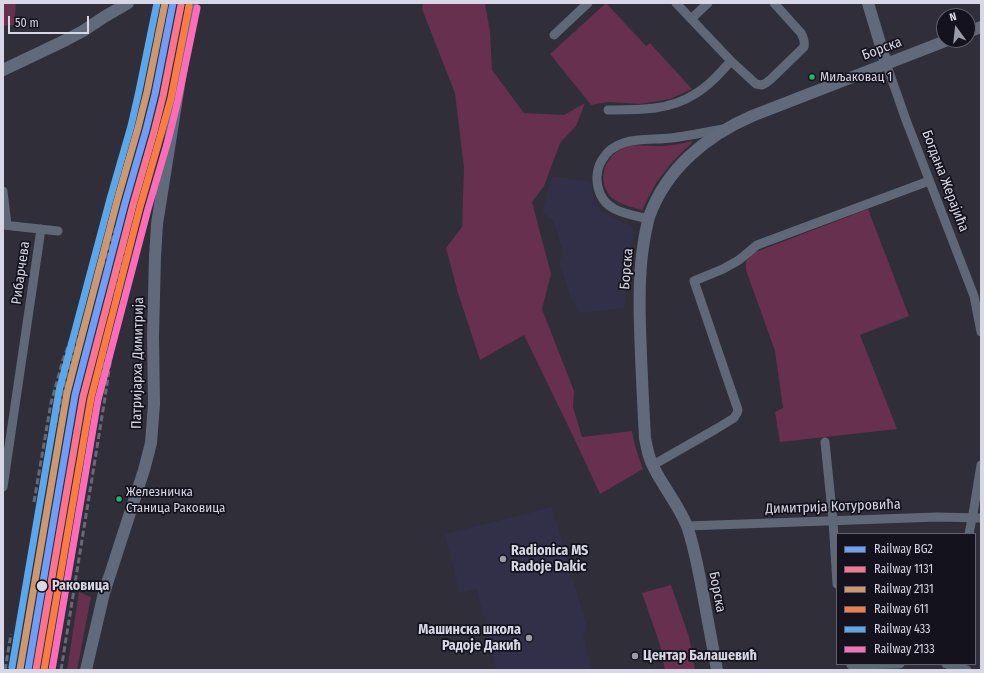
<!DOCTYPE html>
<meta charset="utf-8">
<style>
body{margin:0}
#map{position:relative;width:984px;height:673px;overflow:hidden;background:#2f2e39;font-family:"Fira Sans Condensed",sans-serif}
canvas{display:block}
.frame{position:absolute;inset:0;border:4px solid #d7d7e5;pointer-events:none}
.legend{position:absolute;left:836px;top:533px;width:140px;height:132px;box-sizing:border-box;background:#14131d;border:1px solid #62616d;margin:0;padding:5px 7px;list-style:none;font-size:12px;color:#d7d7e5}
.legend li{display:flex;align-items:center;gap:8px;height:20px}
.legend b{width:20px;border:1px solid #62616d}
.north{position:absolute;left:936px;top:8px;width:40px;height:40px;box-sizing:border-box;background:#14131d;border:1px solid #62616d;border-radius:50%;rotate:345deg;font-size:11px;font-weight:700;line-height:16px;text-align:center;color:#d7d7e5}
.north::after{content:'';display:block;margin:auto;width:14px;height:18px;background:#9c9ca9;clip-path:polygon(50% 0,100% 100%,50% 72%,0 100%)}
.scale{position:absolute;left:8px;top:16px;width:81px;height:18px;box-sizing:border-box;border:2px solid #d7d7e5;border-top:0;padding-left:5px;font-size:12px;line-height:14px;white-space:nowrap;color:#d7d7e5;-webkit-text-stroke:3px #14131d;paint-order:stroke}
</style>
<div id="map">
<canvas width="984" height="673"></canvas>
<div class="frame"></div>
<ul class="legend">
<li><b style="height:5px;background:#6d9ef8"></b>Railway BG2</li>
<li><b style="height:5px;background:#fc738d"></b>Railway 1131</li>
<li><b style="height:5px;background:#cd976f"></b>Railway 2131</li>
<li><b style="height:5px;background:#f77d43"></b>Railway 611</li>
<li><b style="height:5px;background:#5aa8eb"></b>Railway 433</li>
<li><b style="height:5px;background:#fb6dba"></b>Railway 2133</li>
</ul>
<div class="north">N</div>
<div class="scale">50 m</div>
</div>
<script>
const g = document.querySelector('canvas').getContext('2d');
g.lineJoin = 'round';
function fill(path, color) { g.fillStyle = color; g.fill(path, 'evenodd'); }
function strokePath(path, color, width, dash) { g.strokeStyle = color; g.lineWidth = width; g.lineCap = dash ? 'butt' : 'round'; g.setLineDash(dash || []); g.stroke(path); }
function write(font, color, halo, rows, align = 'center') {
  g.font = font + ' "Fira Sans Condensed",sans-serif'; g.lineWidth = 3.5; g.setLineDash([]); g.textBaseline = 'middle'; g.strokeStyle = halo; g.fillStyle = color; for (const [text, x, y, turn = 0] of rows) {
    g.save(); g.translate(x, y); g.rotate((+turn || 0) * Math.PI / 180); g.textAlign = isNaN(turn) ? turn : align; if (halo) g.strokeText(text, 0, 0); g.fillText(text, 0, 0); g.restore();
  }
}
fill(new Path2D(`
 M552,176L591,182L594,199L602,212L620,221L631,225L633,228L634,231L627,273L625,308L580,313L572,301L559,261L563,252L553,220L542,213L548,188Z
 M552,507L588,631L583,633L592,670H496L477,589L459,593L445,534Z`), '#322f49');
fill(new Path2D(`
 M3,3H16L14,25L3,26Z
 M423,3H485L490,32L492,70L524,113L564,115L585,103L576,126L560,143L544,186L532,202L551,274L542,309L574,391L573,407L582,437L632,431C634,444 638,456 643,469L600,494L574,438L524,335L480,360L458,293L446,248L462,227L464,168L455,93L422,9Z
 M606,3L646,46L650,43L692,89L670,99L640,104L608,102L591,105L550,54Z
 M691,141L692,143L683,151L669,166L656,183L642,210C625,205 609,203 604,184C600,167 613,149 630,146C641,144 653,147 664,146C673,145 682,144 691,141Z
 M868,209L909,316L860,335L897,429L780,442L775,412L783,408L775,351L746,270V261L753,253Z
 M671,585L689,637L695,670H665L660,645L642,593Z
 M79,592L91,597L77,670H67Z`), '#66304e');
strokePath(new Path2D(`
 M676,3L731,61L756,84L762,85L766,83L771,79L804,47C805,41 804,38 801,33L774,3
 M691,19L708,3
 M554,35L588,3
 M886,63L906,120L974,296L981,332
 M608,110C637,110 669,111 695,94C709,86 720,73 731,61
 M3,191L7,225
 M649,219C628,214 603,212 598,187C596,178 597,168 602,160C616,135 647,141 671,138C689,136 706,132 723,129
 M3,225L58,231
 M825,442L833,521L837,584
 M653,465L716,429L734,418L737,413L738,410L694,281L723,269L739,260L757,245L929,181
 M3,487L41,229
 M687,526L937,517L981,518
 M969,534L974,508L981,465
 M946,664L967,670
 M851,665L900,664`), '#5f6877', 9);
strokePath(new Path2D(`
 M868,3L886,63
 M968,32L981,27
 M3,70L66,40L83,31L104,17L128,3
 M86,670L104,593L144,470L151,443L154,404L153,336L155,257L157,224L192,3
 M717,670C712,643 707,616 702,589C698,568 694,546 687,526C679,506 665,489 655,470C649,460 647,449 645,438C643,401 641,363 640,326C639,297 639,269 644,241C645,233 647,225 649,217C666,169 706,136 752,116L948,40`), '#606a7b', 12);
strokePath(new Path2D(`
 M34,502L51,403L63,360L72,336L81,314
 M5,670L11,634
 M11,670L36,518L57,417L66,376L100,273L125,203
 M53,670L109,330L131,212
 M61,670L104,404L111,357L113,338`), '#666a75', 3, [6, 3]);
strokePath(new Path2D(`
 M28,670L75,395L125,203L146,130L155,94L173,3`), '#6d9ef8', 7);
strokePath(new Path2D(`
 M36,670L83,397L133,205L154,132L163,96L181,5`), '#fc738d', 7);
strokePath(new Path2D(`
 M20,669L67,393L117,201L138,128L147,92L165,3`), '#cd976f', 7);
strokePath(new Path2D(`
 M44,670L91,398L140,207L161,134L171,98L189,6`), '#f77d43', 7);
strokePath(new Path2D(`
 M12,667L59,391L110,199L131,126L139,91L157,3`), '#5aa8eb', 7);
strokePath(new Path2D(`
 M52,670L98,400L148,209L169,137L178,100L197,8`), '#fb6dba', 7);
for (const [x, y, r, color] of [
 [812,77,3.5,"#1ab867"],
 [119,499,3.5,"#1ab867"],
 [503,559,4,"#9c9ca9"],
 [42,586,6,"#d7d7e5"],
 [529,638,4,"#9c9ca9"],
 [635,656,4,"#9c9ca9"]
]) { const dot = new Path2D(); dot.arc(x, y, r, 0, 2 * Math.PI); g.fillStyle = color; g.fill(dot); strokePath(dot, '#14131d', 1.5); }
write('13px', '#d7d7e5', '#14131d', [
 ["Миљаковац 1",820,77],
 ["Железничка",126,492],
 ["Станица Раковица",126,508]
], 'left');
write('14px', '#d7d7e5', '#14131d', [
 ["Борска",882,49,-21],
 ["Богдана Жерајића",945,181,69],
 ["Борска",627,269,-85],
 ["Рибарчева",21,273,-82],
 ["Патријарха Димитрија",138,363,-89],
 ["Димитрија Котуровића",833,507,-2],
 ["Борска",717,592,79]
]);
write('bold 14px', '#d7d7e5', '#14131d', [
 ["Radionica MS",511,551],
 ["Radoje Dakic",511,567],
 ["Машинска школа",521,630,"right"],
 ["Радоје Дакић",521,646,"right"],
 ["Центар Балашевић",643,656]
], 'left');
write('bold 14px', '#d7d7e5', '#14131d', [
 ["Раковица",52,586]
], 'left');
</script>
